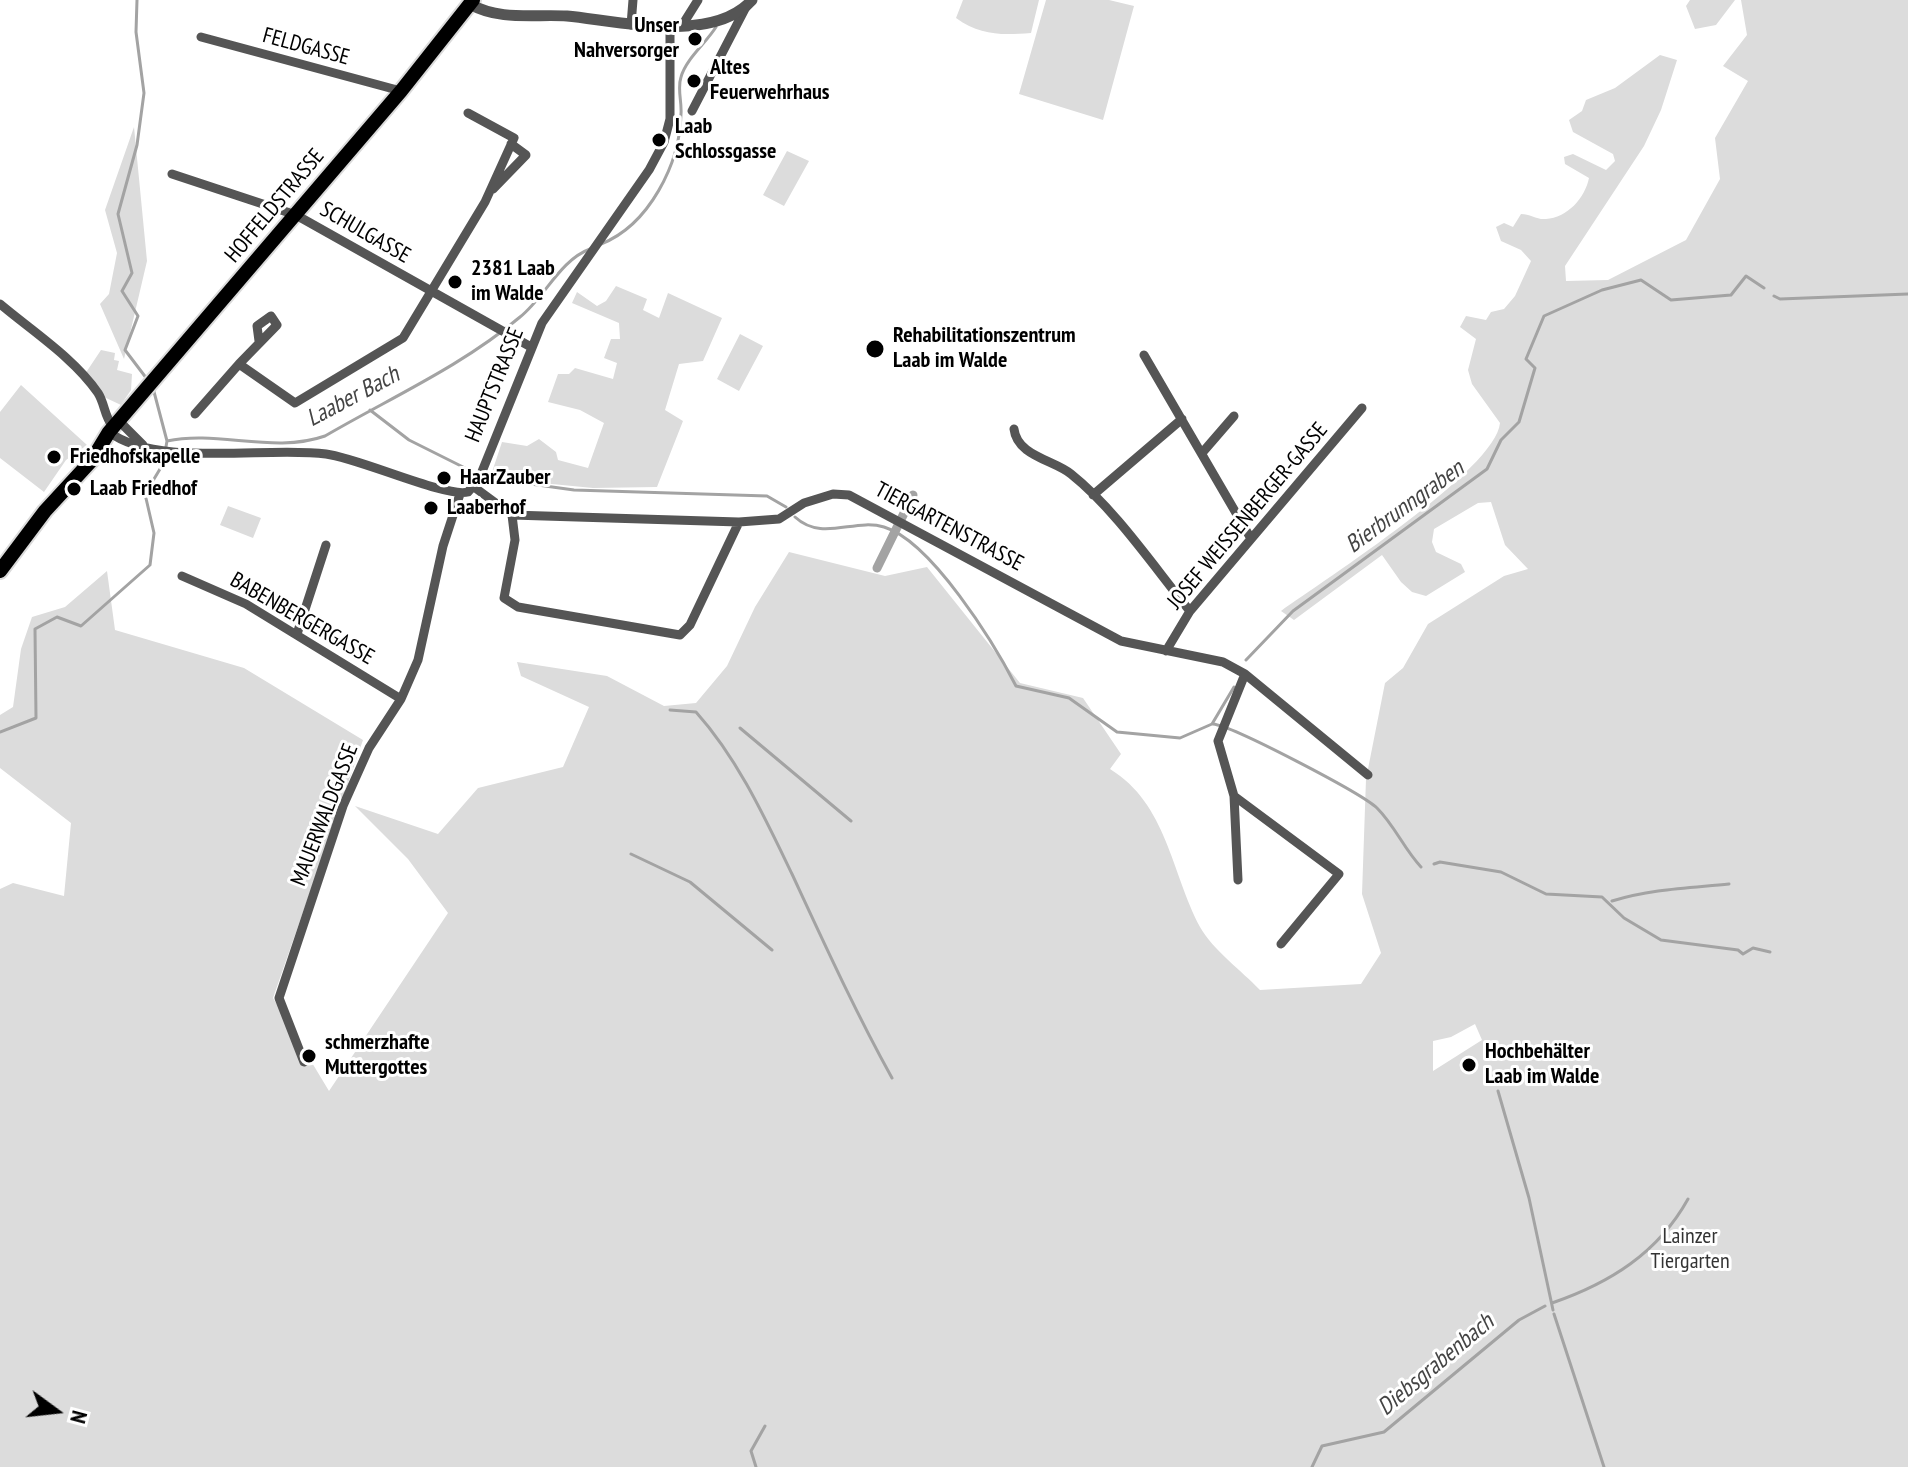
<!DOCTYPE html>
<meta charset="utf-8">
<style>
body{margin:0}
#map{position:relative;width:1908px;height:1467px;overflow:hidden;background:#fff;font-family:"PT Sans Narrow",sans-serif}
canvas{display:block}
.north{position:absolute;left:16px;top:1371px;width:80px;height:80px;-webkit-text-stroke:6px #fff;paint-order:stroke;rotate:105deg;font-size:22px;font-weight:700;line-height:32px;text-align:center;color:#000}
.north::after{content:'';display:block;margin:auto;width:28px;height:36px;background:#000;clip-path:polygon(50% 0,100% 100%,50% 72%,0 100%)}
</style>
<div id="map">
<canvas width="1908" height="1467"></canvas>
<div class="north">N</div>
</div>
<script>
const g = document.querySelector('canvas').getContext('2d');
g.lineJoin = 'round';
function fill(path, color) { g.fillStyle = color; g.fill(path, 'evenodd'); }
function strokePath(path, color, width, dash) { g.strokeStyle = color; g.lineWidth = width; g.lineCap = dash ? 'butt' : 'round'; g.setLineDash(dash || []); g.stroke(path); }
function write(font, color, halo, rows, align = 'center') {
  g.font = font + ' "PT Sans Narrow",sans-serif'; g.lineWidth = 6; g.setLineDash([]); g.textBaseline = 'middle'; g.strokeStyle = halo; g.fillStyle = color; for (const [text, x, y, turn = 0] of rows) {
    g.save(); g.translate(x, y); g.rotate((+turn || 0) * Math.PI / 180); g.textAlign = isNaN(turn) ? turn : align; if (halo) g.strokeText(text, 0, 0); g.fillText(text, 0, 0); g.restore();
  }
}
fill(new Path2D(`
 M963,0H1039L1031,33C1002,35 981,36 956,18Z
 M1046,0H1109L1134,6L1103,120L1019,94Z
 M1690,0H1735L1716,25L1695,29L1686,6Z
 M1741,0H1908V1467H0V889L13,883L64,896L71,823L0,768V715L13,707L21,649L32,617L65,607L107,571L115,630L244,668L363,740L273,998L329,1091L448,913L408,859L355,806L438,834L478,788L563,767L589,707L521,676L517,662L607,676L664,706L696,703L727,666L755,607L789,552L885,576L927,567L1020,683L1083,698L1121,754L1110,769C1167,804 1171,872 1200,927C1213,950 1242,971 1260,990L1361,984L1381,953L1362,894L1366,779L1385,683L1403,668L1428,624L1504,576L1528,569L1505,545L1491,502L1478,503L1434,529L1432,542L1436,552L1461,564L1465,572L1426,596L1412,592L1401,582L1382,555L1294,620L1281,611C1324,580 1496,470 1500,423L1472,384L1468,370L1476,339L1460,327L1466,316L1486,320L1491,312L1504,309L1515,296L1531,261L1521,250L1501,241L1496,227L1504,223L1513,227L1521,214C1530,214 1537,220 1546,219C1567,218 1585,198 1589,178L1565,164L1564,157L1573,154L1606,170L1615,161L1613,154L1573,132L1569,120L1582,111L1586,100L1615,88L1660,55L1677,60L1661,110L1644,146L1565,266L1566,281L1608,280L1686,240L1720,179L1715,138L1748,81L1723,66L1747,35ZM1475,1024L1482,1040L1433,1071V1041L1451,1037Z
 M134,127L147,261L124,359L100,304L109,294L117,253L105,210Z
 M787,151L809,161L784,206L763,195Z
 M616,286L647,299L643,310L659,318L668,293L722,318L703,361L679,364L665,410L683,421L657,487L593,488L490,478L502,442L527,446L539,439L556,452L558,460L588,468L604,423L580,410L548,402L558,374H569L575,368L613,379L617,363L604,358L611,339H620L619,323L572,303L577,292L597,306L606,301Z
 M740,334L763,346L739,391L717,379Z
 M101,350L115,353L114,360L119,361L117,370L132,374L131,390L121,405L104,397L85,374Z
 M21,385L87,445L66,460L44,492L0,458V412Z
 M228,506L261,518L253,538L220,525Z`), '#dcdcdc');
strokePath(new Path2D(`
 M137,0L136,32L144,93L137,145L118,214L132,273L122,291L138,316L125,350L147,379
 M601,244C649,225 680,164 681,114C682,101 677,89 681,77C686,59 706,43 716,27
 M1774,296L1780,299L1908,294
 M153,388L167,441
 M370,410L409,440L475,473
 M487,478L574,490L767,496L786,507
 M795,517C822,542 854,518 884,527C931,541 994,643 1016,686L1069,698L1117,732L1180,738L1212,724L1234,687
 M1246,660L1293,611L1487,469L1501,440L1519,422L1535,368L1526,359L1544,316L1602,290L1641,280L1671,300L1731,295L1746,276L1764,288
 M670,710L696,712C738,759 765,818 792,874C824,943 855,1011 892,1078
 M1213,724C1233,726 1361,793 1377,808C1395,826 1404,849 1421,867
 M740,728L851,821
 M0,732L36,718L35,629L57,617L81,626L150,565L154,533L145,494L163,464L167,441C218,430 274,454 325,436C390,398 462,366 520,317C545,297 560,260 590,249
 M631,854L690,882L772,950
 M1434,864L1440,862L1501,872L1546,894L1602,897L1624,918L1661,940L1738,950L1743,954L1753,948L1770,952
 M1612,901C1651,889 1689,888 1729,884
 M1498,1091L1529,1198L1553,1310
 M1552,1303C1610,1283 1658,1253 1688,1199
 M1554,1314L1604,1467
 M756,1467L751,1451L765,1426
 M1312,1467L1322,1446L1384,1432L1519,1320L1545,1306`), '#a3a3a3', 3);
strokePath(new Path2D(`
 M877,568L913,495`), '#a3a3a3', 9);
const primary = new Path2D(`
 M0,571L45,511L92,460L109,432L401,91L473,0`);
strokePath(primary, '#dbdbdb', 18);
strokePath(new Path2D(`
 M683,24L698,0
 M631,25L633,0
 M201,37L401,91
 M692,111L746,7
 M172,174L296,215L531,347
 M493,189L526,155L511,144
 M0,304C32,331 74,358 98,393C105,404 104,416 113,427
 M259,341L257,326L271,316L277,325L239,364L295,403L403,338L485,202L514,138L468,113
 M1144,355L1250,537
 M195,414L239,364
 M119,421L143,445
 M1014,429C1017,456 1054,460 1071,474C1115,509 1154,567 1190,611
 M109,432C156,468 269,446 326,454C359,458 446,498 468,492L479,479L542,323L649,170L664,142L670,119V27
 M1202,453L1234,416
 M474,487L512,515L739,522L779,519L804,503L833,494L849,495L1121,641L1223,662L1245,674L1368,775
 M1093,495L1182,419
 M512,515L515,540L504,598L518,607L680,635L690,625L739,522
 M182,576L246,604L401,699
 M297,634L326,545
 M1166,651L1190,611L1362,408
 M1234,796L1339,874L1281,944
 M1238,880L1234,796L1218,741L1245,674
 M304,1062L279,998L343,806L369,748L401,699L418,660L443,546L460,494`), '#555', 9);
strokePath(new Path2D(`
 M470,4C499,21 535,14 567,16C619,21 713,44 752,0`), '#555', 11);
strokePath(primary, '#000', 14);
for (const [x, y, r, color] of [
 [695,39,8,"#000"],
 [694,81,8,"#000"],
 [659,140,8,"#000"],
 [455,282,8,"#000"],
 [875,349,10,"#000"],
 [54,457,8,"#000"],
 [444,478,8,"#000"],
 [74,489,8,"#000"],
 [431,508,8,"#000"],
 [309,1056,8,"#000"],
 [1469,1065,8,"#000"]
]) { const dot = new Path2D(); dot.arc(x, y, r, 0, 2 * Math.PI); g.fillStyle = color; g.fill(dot); strokePath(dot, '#fff', 3); }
write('bold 22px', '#000', '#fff', [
 ["Unser",679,26,"right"],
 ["Nahversorger",679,51,"right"],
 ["Altes",710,68],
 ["Feuerwehrhaus",710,93],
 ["Laab",675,127],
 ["Schlossgasse",675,152],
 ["2381 Laab",471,269],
 ["im Walde",471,294],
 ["Rehabilitationszentrum",893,336],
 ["Laab im Walde",893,361],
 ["Friedhofskapelle",70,457],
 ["HaarZauber",460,478],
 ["Laab Friedhof",90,489],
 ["Laaberhof",447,508],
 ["schmerzhafte",325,1043],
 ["Muttergottes",325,1068],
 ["Hochbehälter",1485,1052],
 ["Laab im Walde",1485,1077]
], 'left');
write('22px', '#000', '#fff', [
 ["FELDGASSE",306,47,15],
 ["HOFFELDSTRASSE",275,206,-50],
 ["SCHULGASSE",365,233,30],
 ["HAUPTSTRASSE",495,385,-68],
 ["JOSEF WEISSENBERGER-GASSE",1248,516,-50],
 ["TIERGARTENSTRASSE",949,527,28],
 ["BABENBERGERGASSE",302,619,30],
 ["MAUERWALDGASSE",325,815,-69]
]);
write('22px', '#333', '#fff', [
 ["Lainzer",1690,1237],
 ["Tiergarten",1690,1262]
]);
write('italic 24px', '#444', '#fff', [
 ["Laaber Bach",353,397,-28],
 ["Bierbrunngraben",1405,507,-36],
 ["Diebsgrabenbach",1436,1365,-40]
]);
</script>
